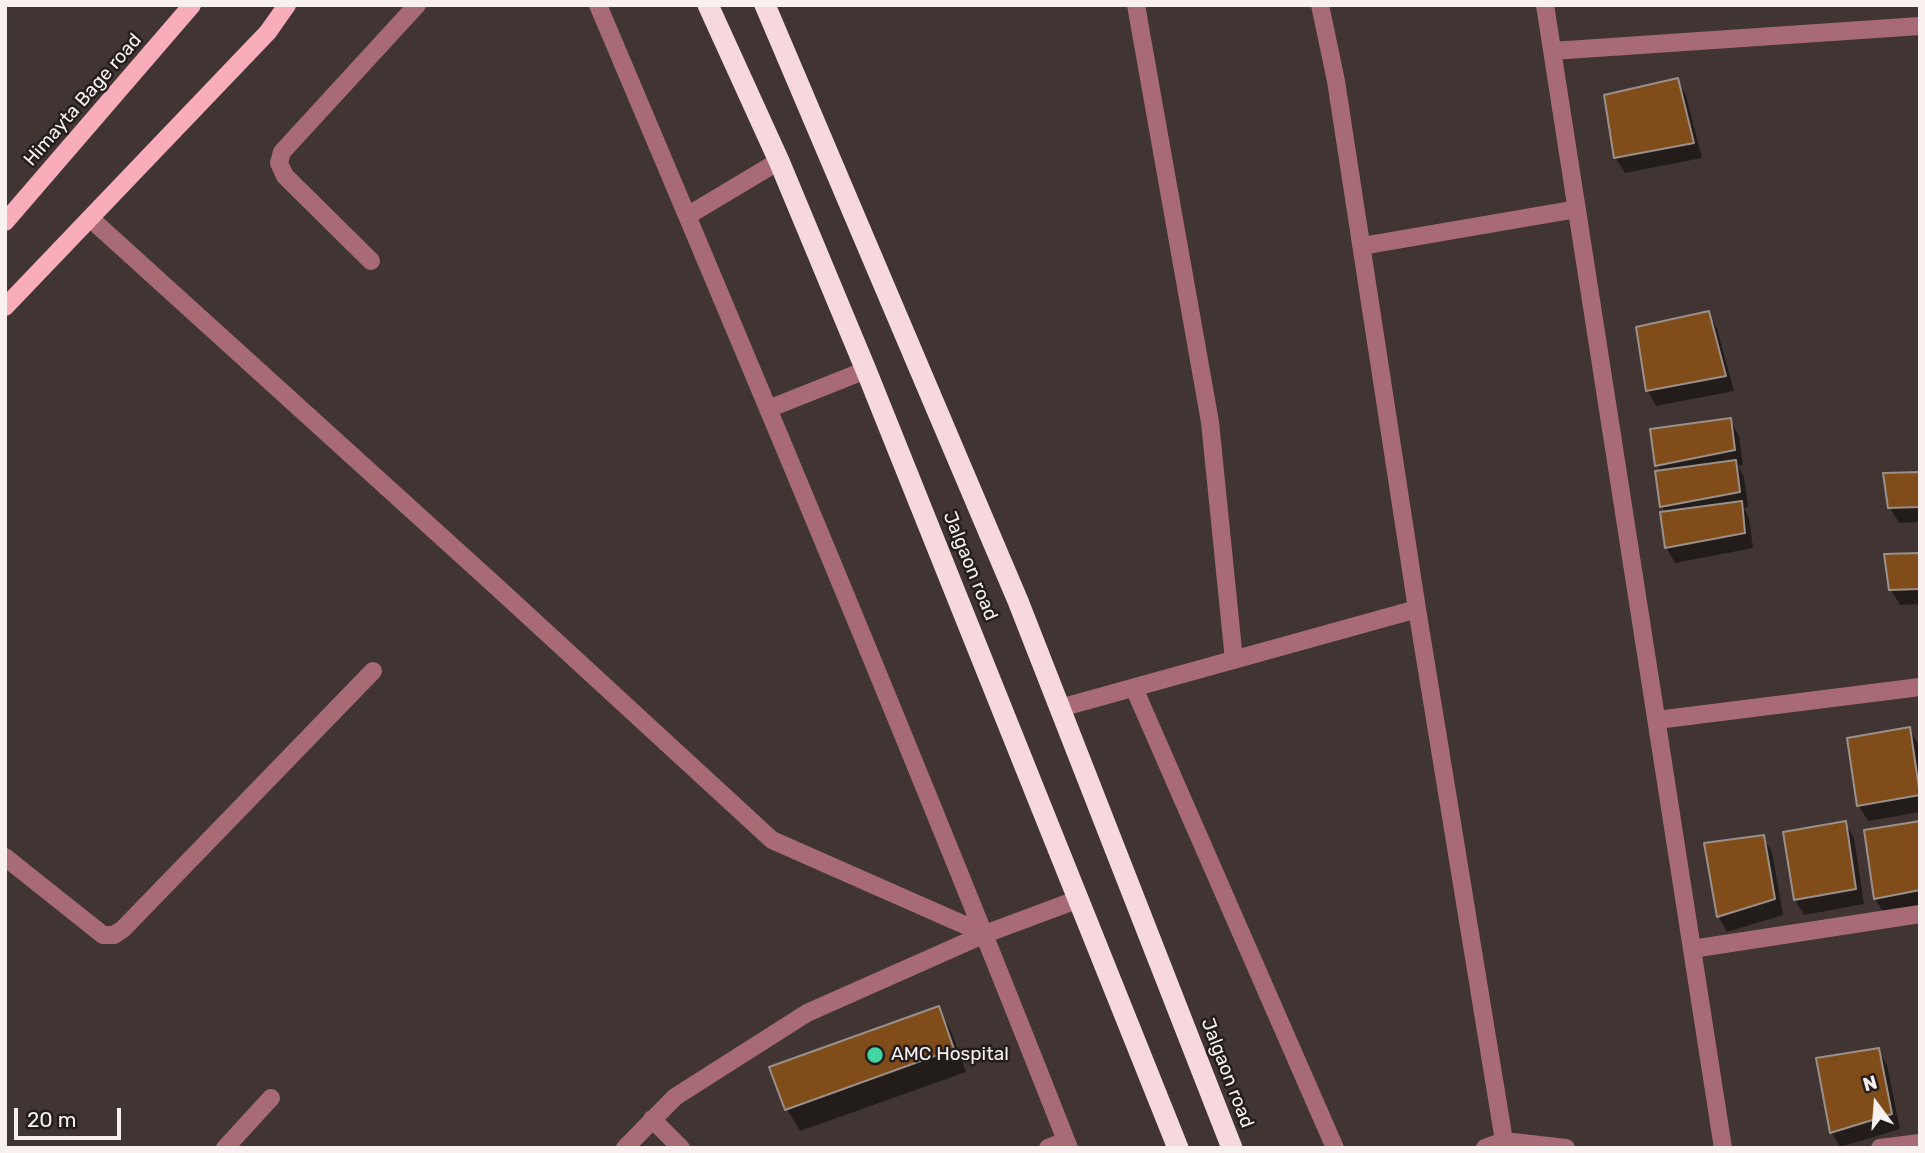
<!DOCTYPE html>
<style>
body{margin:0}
#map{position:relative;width:1925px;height:1153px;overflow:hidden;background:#403532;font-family:Rubik,sans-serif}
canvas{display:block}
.frame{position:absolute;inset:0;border:7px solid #f8f1ef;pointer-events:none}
.north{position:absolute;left:1841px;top:1069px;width:70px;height:70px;-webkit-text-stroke:5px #231e1d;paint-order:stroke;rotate:344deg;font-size:19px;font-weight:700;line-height:28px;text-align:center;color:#f8f1ef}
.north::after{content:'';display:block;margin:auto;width:24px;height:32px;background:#f8f1ef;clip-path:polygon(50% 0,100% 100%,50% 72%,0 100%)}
.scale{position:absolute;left:14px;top:1108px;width:107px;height:32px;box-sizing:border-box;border:4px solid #f8f1ef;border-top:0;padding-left:9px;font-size:21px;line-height:24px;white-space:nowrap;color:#f8f1ef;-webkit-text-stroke:5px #231e1d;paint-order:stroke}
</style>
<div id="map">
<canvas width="1925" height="1153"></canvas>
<div class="frame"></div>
<div class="north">N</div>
<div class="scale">20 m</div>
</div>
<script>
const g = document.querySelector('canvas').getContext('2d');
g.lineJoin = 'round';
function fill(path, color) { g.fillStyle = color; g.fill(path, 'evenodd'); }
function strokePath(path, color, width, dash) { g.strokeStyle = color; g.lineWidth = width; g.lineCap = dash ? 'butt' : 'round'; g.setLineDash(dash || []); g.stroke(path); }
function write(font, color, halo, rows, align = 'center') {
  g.font = font + ' Rubik,sans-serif'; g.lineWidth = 5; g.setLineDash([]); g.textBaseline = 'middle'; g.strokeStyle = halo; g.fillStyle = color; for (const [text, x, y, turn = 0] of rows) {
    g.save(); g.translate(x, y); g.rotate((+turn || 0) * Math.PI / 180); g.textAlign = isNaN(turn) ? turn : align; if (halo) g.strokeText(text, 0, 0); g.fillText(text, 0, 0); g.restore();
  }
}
fill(new Path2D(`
 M1677,80L1686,96L1702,158L1625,173L1616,158Z
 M1709,313L1717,329L1734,391L1656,406L1648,391Z
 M1730,420L1739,436L1743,465L1738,466L1744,477L1748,507L1744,508L1749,518L1753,548L1675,563L1666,547L1665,513L1662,506L1661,472L1657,465Z
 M1920,474V522L1899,523L1890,508Z
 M1920,555V604L1900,605L1891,590Z
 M1909,729L1918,744L1920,759V812L1868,821L1859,806L1849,739Z
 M1845,823L1854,838L1864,904L1804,915L1795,900Z
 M1920,823V907L1884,914L1875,898Z
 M1763,837L1772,852L1783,915L1727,932L1719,917L1706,844Z
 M938,1008L951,1031L966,1072L800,1131L787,1109Z
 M1878,1050L1887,1065L1900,1129L1840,1147L1831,1132Z`), '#0007');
const building = new Path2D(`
 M1678,78L1694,143L1614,158L1604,95Z
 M1709,311L1726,376L1646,391L1636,327Z
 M1731,418L1735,450L1655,466L1650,429Z
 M1736,460L1740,492L1660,507L1655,471Z
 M1920,472V507L1888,508L1883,473Z
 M1742,501L1745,533L1665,548L1660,512Z
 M1920,553V589L1889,590L1884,554Z
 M1910,727L1920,795L1857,806L1847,738Z
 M1846,821L1856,889L1794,900L1783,832Z
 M1920,821V890L1874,899L1864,830Z
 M1764,835L1775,899L1717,917L1704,843Z
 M939,1006L954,1049L785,1110L769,1067Z
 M1879,1048L1892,1114L1830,1133L1816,1058Z`);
fill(building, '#7f4c1a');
strokePath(building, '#9a9089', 2);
strokePath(new Path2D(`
 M598,5C759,385 918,764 1069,1148
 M1136,5L1210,422L1234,660
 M1320,5L1336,81L1417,609L1504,1141
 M1545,5L1723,1148
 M1552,51L1920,26
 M687,216L779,161
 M91,219L498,588L772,840L985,934
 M1362,246L1577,209
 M371,261L285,176L279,163L282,152L417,5
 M768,409L866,370
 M1134,688L1335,1148
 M1060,708L1417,609
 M1657,720L1920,687
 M5,857L103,935H114L123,929L373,671
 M1692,949L1920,914
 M652,1119L681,1148
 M225,1148L271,1098
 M625,1148L675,1097L807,1013L985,934L1079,899
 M1048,1148L1066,1141
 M1485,1148L1504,1141L1566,1148
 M1880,1148L1920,1143`), '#a86b75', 18);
strokePath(new Path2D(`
 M5,222L192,5
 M5,307L268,32L287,5`), '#f9adb9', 18);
strokePath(new Path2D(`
 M708,5L779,161L866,370L1178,1148
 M765,5L1018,601L1232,1148`), '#f7d8dc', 21);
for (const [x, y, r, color] of [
 [875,1055,9,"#42d4a1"]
]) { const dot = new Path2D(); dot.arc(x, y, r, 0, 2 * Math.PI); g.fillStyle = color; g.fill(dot); strokePath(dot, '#231e1d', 2.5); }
write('19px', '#f8f1ef', '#231e1d', [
 ["Himayta Bage road",83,100,-49],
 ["Jalgaon road",970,566,68],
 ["Jalgaon road",1227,1073,69]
]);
write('19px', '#f8f1ef', '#231e1d', [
 ["AMC Hospital",891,1055]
], 'left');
</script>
